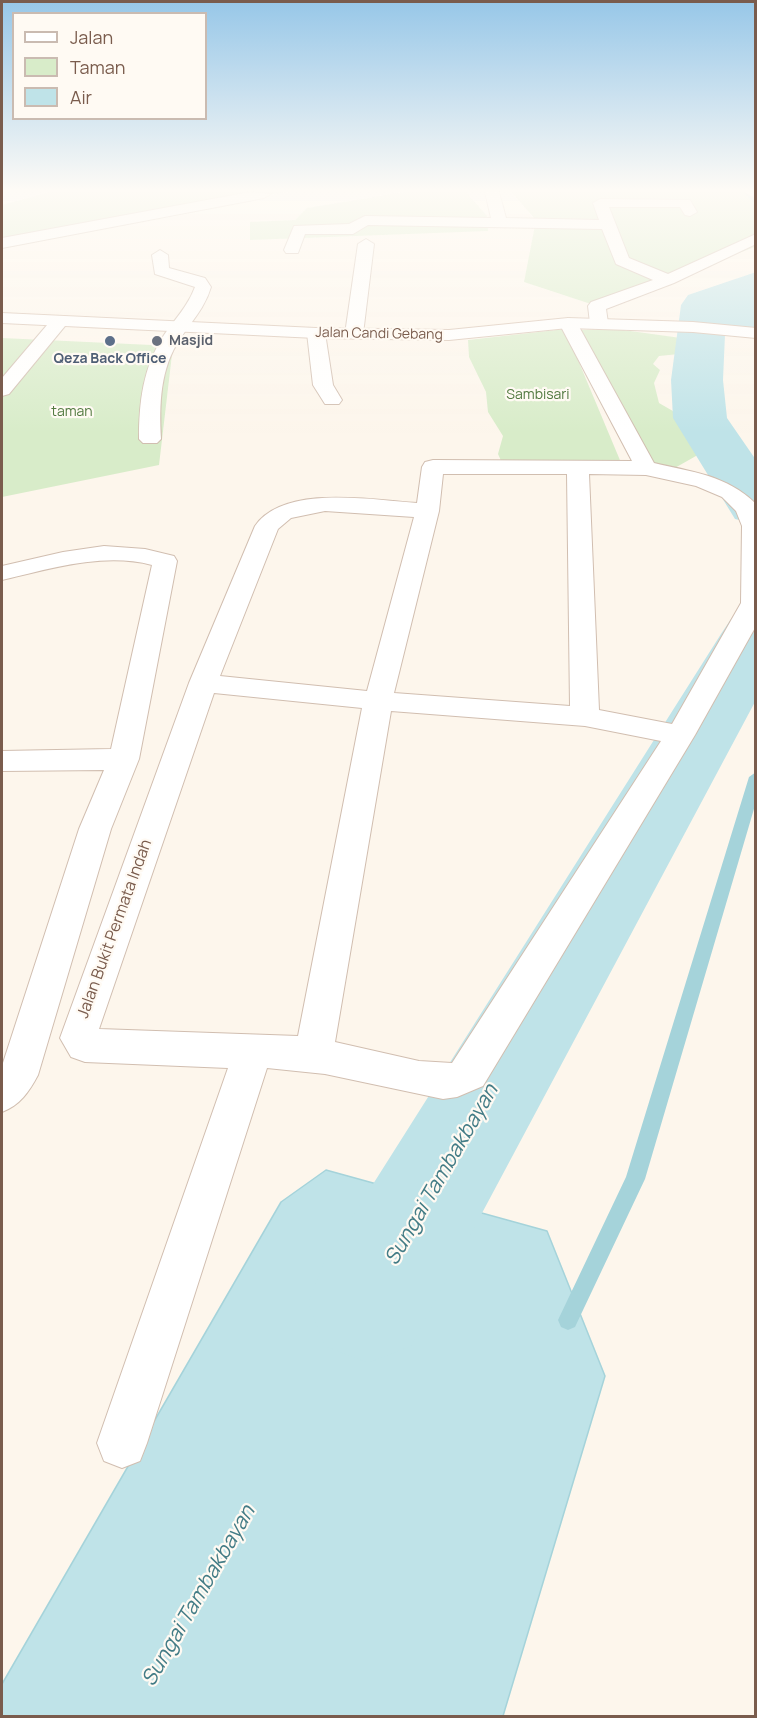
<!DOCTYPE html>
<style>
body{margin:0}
#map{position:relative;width:757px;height:1718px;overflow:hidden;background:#fdf6ec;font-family:Manrope,sans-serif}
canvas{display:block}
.frame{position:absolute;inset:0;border:3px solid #7a5c4d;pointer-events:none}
.legend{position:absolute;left:12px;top:12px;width:195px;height:108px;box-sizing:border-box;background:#fffaf3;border:2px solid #cabbb1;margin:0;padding:8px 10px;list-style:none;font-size:18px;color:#7a5c4d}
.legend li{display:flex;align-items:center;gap:12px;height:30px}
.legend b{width:30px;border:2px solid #cabbb1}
</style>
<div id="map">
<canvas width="757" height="1718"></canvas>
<div class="frame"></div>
<ul class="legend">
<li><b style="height:8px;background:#fff"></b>Jalan</li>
<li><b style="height:16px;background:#d8ecc9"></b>Taman</li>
<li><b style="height:16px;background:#bfe3e8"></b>Air</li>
</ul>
</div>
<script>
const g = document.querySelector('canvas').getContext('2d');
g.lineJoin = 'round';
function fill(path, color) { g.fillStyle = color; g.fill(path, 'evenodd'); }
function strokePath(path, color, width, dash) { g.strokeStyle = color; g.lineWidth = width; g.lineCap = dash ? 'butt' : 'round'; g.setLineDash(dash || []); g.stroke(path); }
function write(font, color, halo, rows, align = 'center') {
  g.font = font + ' Manrope,sans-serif'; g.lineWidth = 4.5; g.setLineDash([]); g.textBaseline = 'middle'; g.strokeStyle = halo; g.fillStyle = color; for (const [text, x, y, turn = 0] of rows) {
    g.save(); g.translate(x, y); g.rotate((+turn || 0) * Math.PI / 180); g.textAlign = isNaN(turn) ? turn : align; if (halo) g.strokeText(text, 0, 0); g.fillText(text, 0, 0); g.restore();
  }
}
fill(new Path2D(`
 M48,192H288L220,202L2,244V205Z
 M404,192H466L487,216L488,231L250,240V222L295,220L307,208Z
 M511,192H755V247L597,306L524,282L536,220Z
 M565,329L622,465H503L498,454L503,436L488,412L486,392L469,357L468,340Z
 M616,329L688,339L679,354L659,356L653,364L660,370L654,383L659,403L685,418L703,452L673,469L654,472L576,330Z
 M2,338L173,346L159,465L2,497Z`), '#d8ecc9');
const water = new Path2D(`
 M755,287V331L715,326L710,307Z
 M326,1170L547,1231L605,1376L503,1716H2V1684L281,1202Z`);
fill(water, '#bfe3e8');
strokePath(water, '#a5d3da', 1.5);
fill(new Path2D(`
 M742,192H749L756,198V204Z
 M756,772V802L645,1179L575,1327L568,1330L561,1327L558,1320L626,1177L749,777Z`), '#a5d3da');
fill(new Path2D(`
 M756,272V301L726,312L723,380L727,418L756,460V524L735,519L673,418L671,380L681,305L688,295Z
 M756,613V700L411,1346L368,1363L325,1346L308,1303L325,1260L721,634L731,619Z`), '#bfe3e8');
const street = new Path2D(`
 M250,192L271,194L264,198L2,248V238Z
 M485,192H499L506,218L599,220L593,203L600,199L690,200L697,212L690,216L685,215L680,207H609L629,258L668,274L756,234V244L674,283L606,309L608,323L599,328L590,323L588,306L591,302L653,280L616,264L602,229L368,225L353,234H305L298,253H286L284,250L294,226L349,224L365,216L491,218Z
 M745,192H756V199Z
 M366,239L374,244L363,334L354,339L345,334L358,244Z
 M160,250L168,255L169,268L205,278L211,287C205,308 191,322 180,339C160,368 159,405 161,439L157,443H143L139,439C139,402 143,367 164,335C175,319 188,306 195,287L155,274L152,255Z
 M59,317L68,322L65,326L9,394L2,396V378L53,318Z
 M568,318L577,323L654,463C692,472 727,475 756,504V626L695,735L483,1086L457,1097L443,1099L325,1074L267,1068L147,1443L140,1461L122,1468L104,1461L97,1443L228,1068L85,1062L71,1057L60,1038L189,683L255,526C284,484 373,500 417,503L422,467L425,462L433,460L632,461L559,323ZM443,474H567L570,706L394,693L439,511ZM589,474L646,475L696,486L722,497L736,511L742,526L741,603L672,724L599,710ZM325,511L414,517L367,691L220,676L278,529L291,518ZM214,693L362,708L298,1036L99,1029ZM391,711L585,726L661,741L452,1063L419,1061L335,1042Z
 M316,328L325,333L333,385L342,400L339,404H325L313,385L307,333Z
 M104,546L145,549L174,556L177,561L139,759L111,829L38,1075C29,1092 20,1105 2,1112V1066L79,829L104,770L2,771V751L111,749L152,565C103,552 50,569 2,580V566L63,552Z`);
const secondary = new Path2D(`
 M2,313L316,328L449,330L568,318L693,322L756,328V338L693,332L568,328L449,340L316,338L2,323Z`);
strokePath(street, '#d1beb0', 2);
strokePath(secondary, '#d6c0b0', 2);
fill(street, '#fff');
fill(secondary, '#fff');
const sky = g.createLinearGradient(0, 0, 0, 433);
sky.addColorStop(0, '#97c7e8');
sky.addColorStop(0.44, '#fefbf6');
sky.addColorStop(1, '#fefbf600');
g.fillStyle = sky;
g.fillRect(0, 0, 757, 433);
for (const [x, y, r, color] of [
 [110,341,6,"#5c6f8a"],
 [157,341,6,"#6b7280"]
]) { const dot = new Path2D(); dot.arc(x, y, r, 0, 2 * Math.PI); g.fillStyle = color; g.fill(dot); strokePath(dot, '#fffaf3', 2); }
write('14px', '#7a5c4d', '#fffaf3', [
 ["Jalan Candi Gebang",379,334,1]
]);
write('bold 14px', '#5b616d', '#fffaf3', [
 ["Masjid",169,341]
], 'left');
write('bold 14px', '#4e5e75', '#fffaf3', [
 ["Qeza Back Office",110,359]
]);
write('14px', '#537a41', '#fffaf3', [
 ["Sambisari",538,395],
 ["taman",72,412]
]);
write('16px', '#7a5c4d', '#fffaf3', [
 ["Jalan Bukit Permata Indah",115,929,-70]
]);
write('italic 21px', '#437c86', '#fffaf3', [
 ["Sungai Tambakbayan",442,1175,-60],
 ["Sungai Tambakbayan",199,1596,-60]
]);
</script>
